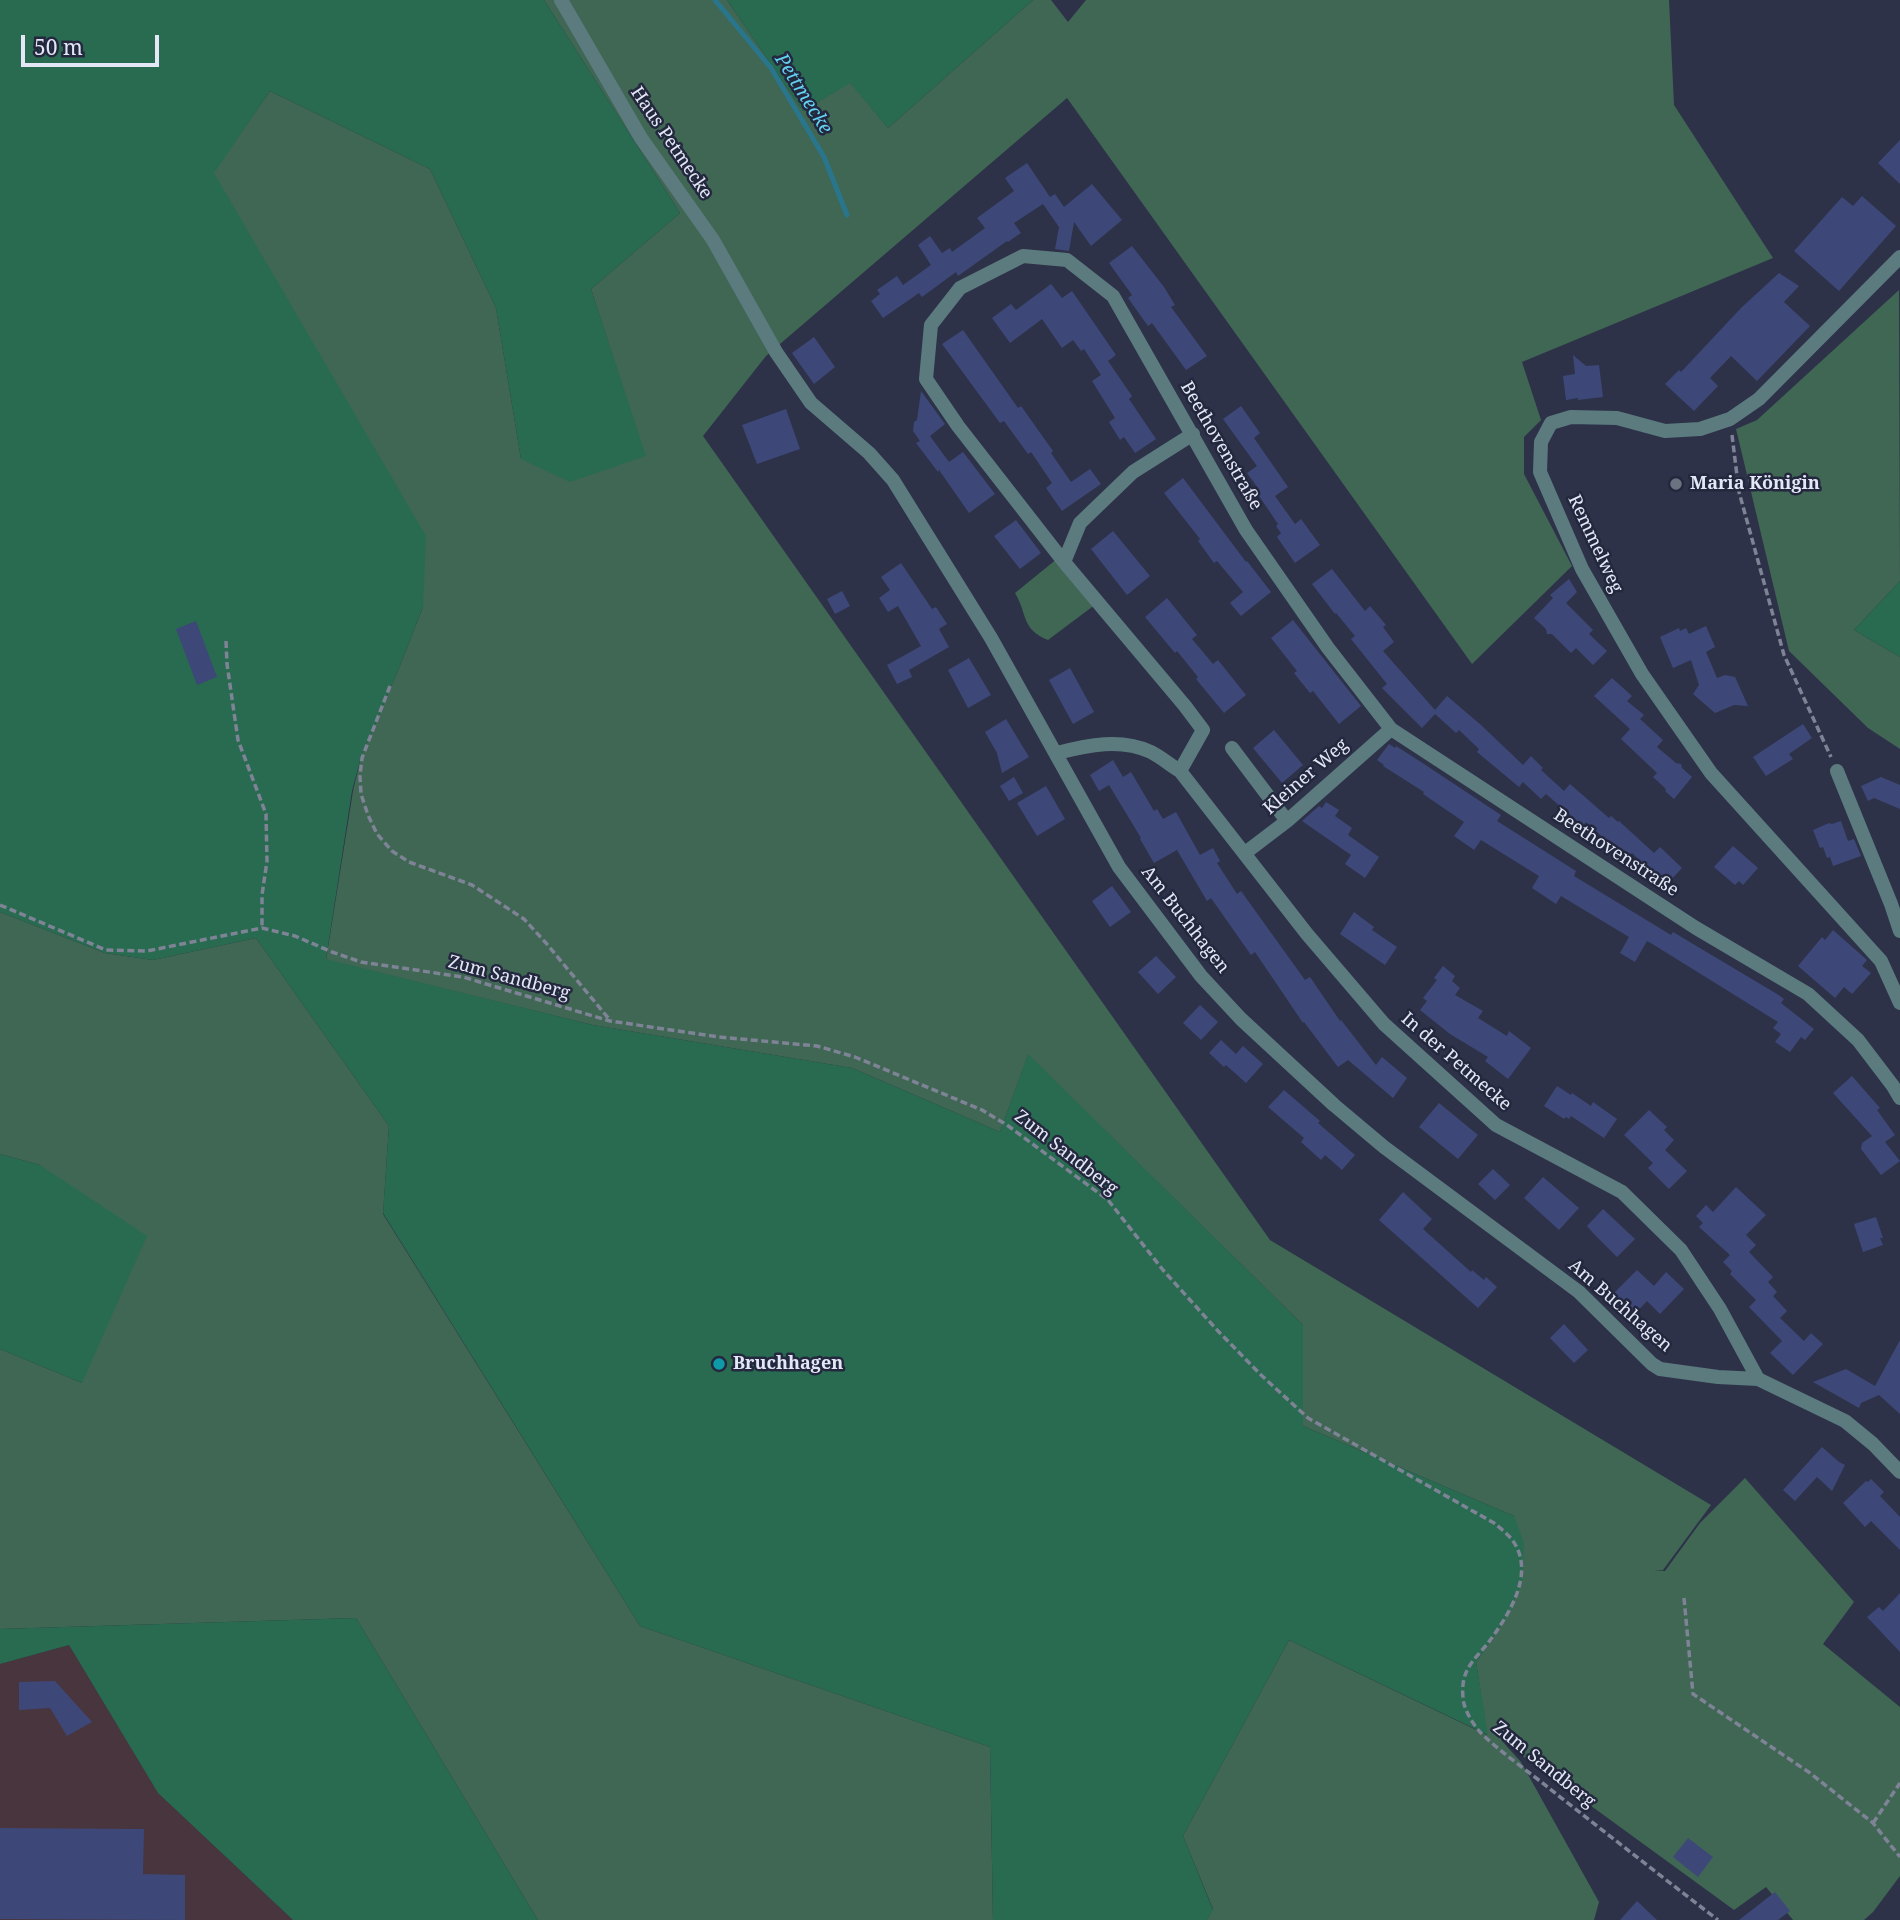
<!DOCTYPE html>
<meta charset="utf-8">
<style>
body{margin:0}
#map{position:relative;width:1900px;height:1920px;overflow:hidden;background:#2d3249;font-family:"Noto Serif",serif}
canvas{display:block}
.scale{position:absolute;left:21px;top:35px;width:138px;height:32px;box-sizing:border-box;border:4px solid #e4e8f6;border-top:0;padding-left:9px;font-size:21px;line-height:24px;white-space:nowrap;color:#e4e8f6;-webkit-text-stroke:5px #23283e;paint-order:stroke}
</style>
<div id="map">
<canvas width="1900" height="1920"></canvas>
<div class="scale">50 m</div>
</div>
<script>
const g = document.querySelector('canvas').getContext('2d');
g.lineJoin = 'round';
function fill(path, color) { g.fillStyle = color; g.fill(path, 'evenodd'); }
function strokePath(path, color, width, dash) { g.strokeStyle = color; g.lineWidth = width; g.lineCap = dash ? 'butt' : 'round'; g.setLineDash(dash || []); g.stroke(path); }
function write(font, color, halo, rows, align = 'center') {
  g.font = font + ' "Noto Serif",serif'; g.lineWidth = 5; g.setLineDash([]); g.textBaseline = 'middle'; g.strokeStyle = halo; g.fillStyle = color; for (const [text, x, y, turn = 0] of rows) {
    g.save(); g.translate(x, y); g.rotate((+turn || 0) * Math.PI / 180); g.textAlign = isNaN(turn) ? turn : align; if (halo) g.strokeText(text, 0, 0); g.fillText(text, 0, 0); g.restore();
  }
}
fill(new Path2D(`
 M69,1645L158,1793L293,1920H0V1664Z`), '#48353e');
fill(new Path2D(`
 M544,0H727L803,111L850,82L888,128L1033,0H1051L1068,22L1086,0H1669L1674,105L1773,258L1522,362L1541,420L1524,437V474L1572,566L1472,664L1067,98L766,356L703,436L1270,1240L1711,1505L1663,1570H1654L1665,1571L1700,1523L1745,1478L1854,1602L1823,1644L1900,1707V1876L1873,1912L1864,1920H1793L1766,1887L1734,1910L1502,1741L1521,1762L1599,1902L1594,1920H1207L1213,1909L1183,1836L1289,1640L1487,1735L1476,1662L1504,1621L1514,1516L1303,1426V1325L1028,1055L1000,1132L852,1068L593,1025L326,960L353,791L361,757L399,668L423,607L213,173L270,91L430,169L496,308L521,459L645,456L591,289L680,213Z
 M1899,290L1900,581L1854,630L1900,657V749L1868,728L1789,651L1736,429L1757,420Z
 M1058,558L1096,604L1048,640C1021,629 1028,615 1015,593Z
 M0,912L105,953L153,960L256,938L389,1126L383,1214L640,1626L990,1747L993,1920H538L356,1618L0,1629V1349L82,1383L40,1165L0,1154Z`), '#406654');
fill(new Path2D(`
 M0,0H544L680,213L591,289L646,456L570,482L521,459L496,308L430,169L270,91L214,173L426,536L423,607L399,668L361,757L352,791L326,959L593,1025L852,1068L1000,1132L1028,1054L1303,1325V1426L1514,1516L1524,1543L1522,1584L1504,1621L1476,1662L1488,1735L1289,1640L1183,1836L1213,1910L1207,1920H993L990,1747L640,1626L383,1213L389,1126L256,938L153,960L105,953L0,912Z
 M727,0H1033L888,128L850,83L803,111Z
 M1900,581V657L1854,630Z
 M0,1154L40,1165L147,1236L82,1383L0,1349Z
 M356,1618L538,1920H293L158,1793L69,1645L0,1664V1629Z`), '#296b50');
strokePath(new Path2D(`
 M715,0L771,68L824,157L847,215`), '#29768c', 5);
fill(new Path2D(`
 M1900,140V184L1878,163Z
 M1027,163L1050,197L1055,194L1064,207L1092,184L1122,220L1091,246L1074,222L1069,251L1055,249L1059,227L1043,204L1014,223L1021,233L1008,242L1007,241L958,276L956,272L922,297L919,293L883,318L871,301L880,294L877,290L897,276L903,285L931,265L918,245L930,236L942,253L950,248L952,252L985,228L977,218L1014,191L1005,178Z
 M1862,196L1896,226L1839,291L1794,251L1842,197L1853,206Z
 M1132,246L1164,287L1175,305L1171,307L1207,356L1186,370L1152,323L1148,326L1128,298L1132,295L1109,263Z
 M1779,273L1799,286L1784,302L1810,326L1757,381L1731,356L1710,378L1718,386L1694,411L1665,384L1679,370L1681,372L1741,308Z
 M1051,284L1062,298L1072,291L1116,355L1108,361L1132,396L1129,399L1156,439L1135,453L1124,437L1120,440L1109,422L1115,418L1092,381L1101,375L1084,349L1081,351L1073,340L1062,348L1042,319L1010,343L992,318L1011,304L1016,310Z
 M963,330L1018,408L1021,406L1053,451L1051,453L1071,482L1090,469L1101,484L1062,511L1046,488L1052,483L1031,452L1028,454L1004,421L1000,423L942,344Z
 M814,337L835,367L814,384L792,353Z
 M1573,355L1586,366L1599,365L1603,397L1578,400V398L1566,400L1563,376L1575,374Z
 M921,391L945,424L930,436L949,462L963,452L995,494L969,513L939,470L938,472L916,443L920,441L913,431L914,422L917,420Z
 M1241,406L1260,433L1254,438L1288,487L1275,496L1295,524L1301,519L1320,545L1295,563L1277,537L1281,533L1276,526L1278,524L1255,490L1258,488L1247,473L1257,466L1223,419Z
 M786,409L800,449L757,464L742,425Z
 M1183,478L1246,562L1247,561L1271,592L1241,616L1230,603L1243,592L1217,561L1214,563L1198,541L1200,539L1164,493Z
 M1016,520L1041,553L1020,569L994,536Z
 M1113,531L1150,576L1127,595L1091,549Z
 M901,563L932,609L936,607L947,624L939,629L949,647L909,670L912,677L897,684L887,665L921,646L898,606L888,612L879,598L890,590L881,577Z
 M1332,569L1365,611L1370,606L1386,625L1383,627L1394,642L1383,651L1435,710L1447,696L1481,725L1523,765L1531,756L1543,768L1541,770L1564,791L1570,784L1609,818L1611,816L1618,822L1619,821L1654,853L1660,847L1682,868L1666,885L1632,853L1630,855L1626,851L1622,855L1586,822L1583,826L1546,794L1541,799L1523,782L1519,787L1477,752L1479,749L1459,730L1456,733L1435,714L1422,728L1382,688L1387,684L1351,639L1355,636L1336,613L1335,614L1312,584Z
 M1569,579L1577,592L1566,603L1593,630L1589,634L1607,651L1593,665L1576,648L1571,653L1552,634H1547L1546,629L1534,618L1553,598L1550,595Z
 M842,591L850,606L835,614L827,599Z
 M1167,598L1197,635L1192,639L1203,652L1213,664L1218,660L1246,695L1224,713L1196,679L1198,677L1177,651L1175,653L1145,617Z
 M1293,620L1361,706L1339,724L1313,691L1310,693L1294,673L1297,671L1271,638Z
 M196,621L217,677L197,685L176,629Z
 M1706,626L1715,647L1706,652L1717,678L1725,675L1735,677L1748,706L1734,705L1715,713L1693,694L1699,685L1691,660L1673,668L1660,637L1679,628L1680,631L1686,628L1689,634Z
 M969,658L991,695L968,708L948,670Z
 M1070,668L1094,712L1073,724L1049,680Z
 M1612,678L1632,696L1627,701L1644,715L1640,719L1663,740L1657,747L1676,763L1681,764L1682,768L1692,777L1674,799L1666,792L1665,788L1653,777L1657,773L1621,739L1630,729L1594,696Z
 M1006,719L1029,757L1002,773L997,753L985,732Z
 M1803,724L1812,738L1789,754L1793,759L1766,776L1753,757Z
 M1274,730L1303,765L1282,783L1253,748Z
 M1389,744L1395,748L1396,746L1421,762L1501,815L1497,821L1576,871L1574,876L1671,935L1673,932L1777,994L1784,999L1781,1003L1814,1029L1805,1040L1801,1037L1790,1052L1775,1042L1781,1034L1773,1028L1778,1022L1654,945L1647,941L1635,962L1620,953L1629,937L1561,896L1556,904L1532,888L1539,876L1481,840L1474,850L1454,836L1464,822L1423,794L1424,792L1383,766L1384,765L1377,760Z
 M1113,760L1123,777L1131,772L1154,811L1157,809L1163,819L1176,812L1200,855L1213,848L1220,861L1217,863L1237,894L1241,891L1305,980L1310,977L1340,1021L1341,1020L1376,1065L1382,1057L1407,1078L1393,1098L1348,1060L1338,1067L1304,1022L1303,1023L1255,952L1251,955L1211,898L1207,901L1177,850L1154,863L1140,839L1141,838L1109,785L1099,791L1090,775Z
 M1014,777L1023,793L1009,801L1000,786Z
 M1881,777L1900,785V809L1874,798L1868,801L1861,786Z
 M1046,786L1065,819L1037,836L1017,803Z
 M1326,802L1339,810L1335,816L1352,828L1348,835L1379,857L1365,878L1345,864L1351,855L1302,821L1319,806L1322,808Z
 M1841,821L1848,841L1854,839L1861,856L1833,866L1830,857L1827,858L1823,847L1820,848L1813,830L1829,823L1832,824Z
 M1733,846L1758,868L1743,885L1739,881L1735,885L1714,867Z
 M1112,886L1131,912L1110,927L1092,901Z
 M1354,912L1374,927L1372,930L1397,947L1385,965L1340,934Z
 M1833,930L1867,960L1862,966L1871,973L1852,994L1844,987L1835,998L1798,966L1822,937L1825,940Z
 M1156,956L1176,977L1158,994L1138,972Z
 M1443,966L1455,976L1452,981L1460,988L1455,995L1483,1011L1478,1018L1507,1036L1509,1031L1531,1048L1508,1079L1485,1061L1488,1057L1450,1034L1420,1010L1427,1001L1423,998L1437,980L1434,978Z
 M1200,1005L1218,1022L1201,1040L1183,1023Z
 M1221,1040L1236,1054L1243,1046L1263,1064L1246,1083L1226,1065L1224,1067L1209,1053Z
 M1852,1076L1880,1108L1877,1110L1895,1135L1885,1142L1900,1161L1881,1175L1861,1149L1862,1143L1872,1136L1833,1093Z
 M1557,1086L1571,1095L1572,1093L1591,1106L1593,1102L1617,1119L1604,1138L1571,1116L1569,1119L1566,1117L1564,1119L1544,1106Z
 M1284,1090L1320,1121L1318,1123L1355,1155L1342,1170L1325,1155L1321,1160L1301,1142L1304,1138L1268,1107Z
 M1439,1103L1478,1135L1458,1159L1419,1127Z
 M1649,1110L1667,1127L1664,1130L1674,1140L1665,1150L1687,1171L1669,1189L1648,1168L1653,1163L1624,1135Z
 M1493,1169L1510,1185L1495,1200L1478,1184Z
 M1543,1177L1579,1208L1559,1230L1524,1198Z
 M1736,1187L1766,1215L1746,1235L1756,1245L1749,1252L1773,1277L1768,1282L1777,1292L1773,1296L1787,1311L1780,1318L1804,1341L1811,1333L1823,1344L1793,1375L1770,1353L1782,1341L1749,1307L1756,1300L1730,1274L1732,1271L1723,1262L1730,1255L1699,1227L1703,1223L1696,1216L1706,1205L1713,1212Z
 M1403,1192L1432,1219L1423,1229L1471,1272L1472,1270L1484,1280L1486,1277L1497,1287L1478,1308L1379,1220Z
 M1603,1209L1635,1239L1617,1257L1593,1233L1587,1226Z
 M1876,1217L1883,1238H1880L1883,1245L1863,1252L1854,1224Z
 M1637,1270L1654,1286L1666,1272L1684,1289L1660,1314L1647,1301L1631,1318L1609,1298Z
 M1564,1324L1588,1350L1574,1363L1550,1338Z
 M1900,1340V1414L1879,1395L1861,1403L1859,1408L1813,1382L1846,1369L1875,1386Z
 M1822,1447L1839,1462L1845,1465L1832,1491L1817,1477L1795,1501L1783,1490Z
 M1871,1479L1884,1492L1880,1496L1900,1517V1550L1871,1521L1865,1527L1843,1503L1866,1481L1868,1482Z
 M1900,1593V1652L1867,1617L1879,1607L1883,1611Z
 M55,1681L92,1722L67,1736L50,1708L19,1710V1682Z
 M0,1828L144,1829L143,1874L185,1875V1920L0,1919Z
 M1688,1838L1713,1857L1698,1877L1673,1857Z
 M1775,1892L1790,1911L1778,1920H1739Z
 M1637,1901L1657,1920H1620Z`), '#3d4878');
strokePath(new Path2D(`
 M1732,435L1739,492L1784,655L1831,757
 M226,641L227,664L238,740L266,814L267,861L262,895V928
 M390,686L362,758L360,776L361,794L368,815L377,834L392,851L409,862L472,885L524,919L546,943L609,1019
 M0,905L106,950L147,951L262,928L295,936L332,952L361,962L463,977L610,1021L719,1037L817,1046L855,1057L982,1110L1007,1125L1108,1200L1163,1270L1218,1331L1261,1375L1308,1418L1494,1523C1500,1528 1508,1534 1513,1541C1536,1574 1508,1616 1488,1643C1481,1652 1470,1662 1466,1673C1462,1681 1462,1695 1464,1704C1467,1714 1473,1724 1480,1732C1500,1752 1528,1771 1550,1789C1606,1833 1662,1877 1718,1920
 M1684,1598L1693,1694L1810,1773L1873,1823L1900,1857
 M1873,1823L1900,1783`), '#7e8396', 3.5, [7, 3.5]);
strokePath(new Path2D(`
 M561,0L641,138L713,240L776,352L811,403L869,453L893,480L991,638L1119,867L1201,976L1241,1019L1334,1105L1384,1147L1579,1292L1652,1364L1660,1369L1718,1377L1758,1379
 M1900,257L1759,399L1730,419L1700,429L1665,431L1617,418L1571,417L1551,423L1541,442L1540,472L1582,569L1642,674L1711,773L1881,961L1900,1003
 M1064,562L1080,523L1133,472L1193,434
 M1232,748L1287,821
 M1057,753C1088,745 1121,738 1151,752C1161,757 1170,765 1180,771L1307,934L1384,1024L1496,1125L1622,1192L1681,1250L1720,1309L1758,1379L1845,1421L1873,1444L1900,1472
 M1180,771L1203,730L1185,706L1064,562L958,426L926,379L931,325L960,288L1023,256L1067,260L1113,296L1246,530L1328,648L1391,729L1696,928L1808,994L1858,1040L1893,1086L1900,1098
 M1837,771L1891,904L1900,931
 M1245,853L1287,821L1391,729`), '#5c7b7f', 14);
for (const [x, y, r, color] of [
 [1676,484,7,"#6b7280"],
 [719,1364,7,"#0f9aa8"]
]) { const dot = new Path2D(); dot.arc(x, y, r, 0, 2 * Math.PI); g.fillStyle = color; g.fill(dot); strokePath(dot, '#23283e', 2.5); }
write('18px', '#e4e8f6', '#23283e', [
 ["Haus Petmecke",671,143,56],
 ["Beethovenstraße",1221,446,60],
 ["Remmelweg",1595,544,65],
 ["Kleiner Weg",1306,777,-41],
 ["Beethovenstraße",1616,853,33],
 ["Am Buchhagen",1185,920,52],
 ["Zum Sandberg",509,978,15],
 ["In der Petmecke",1456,1062,41],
 ["Zum Sandberg",1066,1153,38],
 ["Am Buchhagen",1620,1306,41],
 ["Zum Sandberg",1544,1765,39]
]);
write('bold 18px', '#e4e8f6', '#23283e', [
 ["Maria Königin",1690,484],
 ["Bruchhagen",733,1364]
], 'left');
write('italic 19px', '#62d1f2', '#23283e', [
 ["Pettmecke",803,94,58]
]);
</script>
